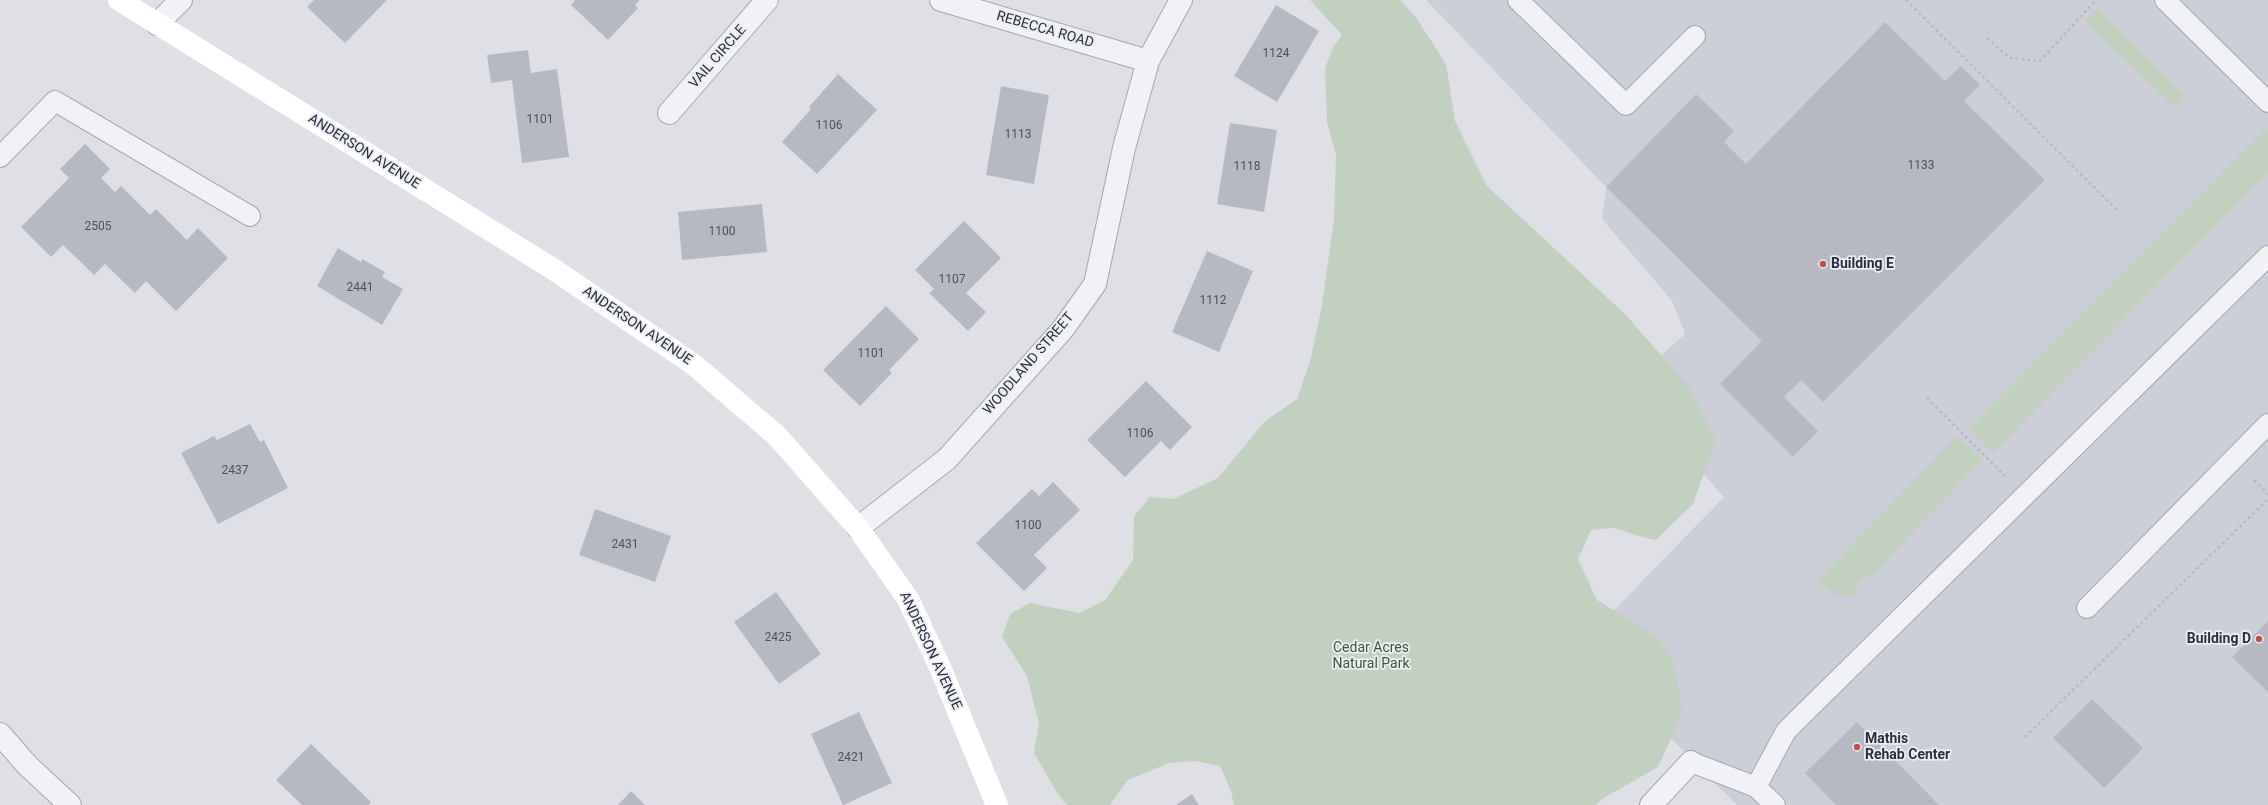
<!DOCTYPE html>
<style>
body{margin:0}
canvas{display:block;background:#dee0e6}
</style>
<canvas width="2268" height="805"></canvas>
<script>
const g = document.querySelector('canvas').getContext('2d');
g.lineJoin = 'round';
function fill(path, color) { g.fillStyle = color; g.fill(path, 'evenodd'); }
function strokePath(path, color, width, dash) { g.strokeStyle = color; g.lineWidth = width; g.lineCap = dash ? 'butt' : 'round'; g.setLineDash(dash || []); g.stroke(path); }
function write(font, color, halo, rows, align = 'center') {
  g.font = font + ' Roboto,sans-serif'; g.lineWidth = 3.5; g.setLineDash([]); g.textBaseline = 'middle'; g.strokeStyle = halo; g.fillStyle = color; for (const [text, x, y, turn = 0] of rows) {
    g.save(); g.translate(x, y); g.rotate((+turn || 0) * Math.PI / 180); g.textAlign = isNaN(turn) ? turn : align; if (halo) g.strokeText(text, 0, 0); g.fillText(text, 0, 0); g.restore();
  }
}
fill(new Path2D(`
 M1426,0H2268V805H1737L1579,646L1724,497L1625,387L1685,334L1672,301L1602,219L1606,187Z`), '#cdcfd8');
fill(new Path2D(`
 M1310,0H1400L1415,16L1446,64L1455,121L1487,186L1625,314L1689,387L1716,439L1693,504L1656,540L1638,536L1615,528L1591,530L1578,559L1597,600L1658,638L1675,664L1682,714L1658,767L1602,799L1596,805H1234L1231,791L1220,766L1195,761L1169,763L1128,780L1110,805H1067L1057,793L1034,753L1039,724L1027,676L1002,637L1010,614L1030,603L1079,613L1105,600L1133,560L1134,516L1150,497L1173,499L1218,478L1264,422L1297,399L1311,358L1322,305L1334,219L1336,155L1327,122L1325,68L1334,46L1342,35Z
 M2097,8L2183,94L2182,97L2176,105H2172L2085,20Z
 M2268,127V172L1993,453L1968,429Z
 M1955,438H1960L1980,457L1981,461L1869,578L1865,576L1856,586L1858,589L1854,594C1838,602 1829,590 1818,580Z`), '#c2d0c0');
fill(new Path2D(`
 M314,0H387L345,43L307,7Z
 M575,0H640L635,5L638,8L608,40L571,5Z
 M1276,5L1319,31L1277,102L1234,76Z
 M1885,22L1945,81L1961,66L1980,85L1964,101L2045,180L1823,402L1801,380L1784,397L1818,431L1793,457L1720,384L1762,341L1606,187L1696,94L1734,131L1724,142L1746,164Z
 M528,50L531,73L557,69L569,157L522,163L512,80L491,83L487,55Z
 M838,74L877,110L817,174L782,142L811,109L809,107Z
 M1001,86L1049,95L1034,184L986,175Z
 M1230,123L1277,130L1264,212L1217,204Z
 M85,144L110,169L101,178L115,192L121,186L150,215L156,209L187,240L198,228L228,258L176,311L146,281L135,293L105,264L94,275L63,245L51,257L21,227L69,178L60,169Z
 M762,204L767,252L682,260L678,212Z
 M964,221L1001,258L966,293L986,312L968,331L929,293L934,289L915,270Z
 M338,248L361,262L362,259L385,272L382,277L403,289L382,325L317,286Z
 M1207,251L1253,271L1219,352L1172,332Z
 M886,306L919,339L889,370L892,373L860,406L823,370Z
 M1146,381L1192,427L1170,450L1161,441L1125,477L1087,440Z
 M250,424L260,442L264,440L288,488L218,524L181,453L214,436L217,440Z
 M1053,482L1080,510L1034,555L1047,568L1024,591L976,543L1032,489L1039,496Z
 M595,509L671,536L655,582L579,555Z
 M776,592L821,654L779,684L734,622Z
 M2268,621V692L2232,657Z
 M2092,699L2143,748L2104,788L2053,738Z
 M859,712L892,783L843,805L811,734Z
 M1857,722L1939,805H1836L1805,773Z
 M311,744L371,802L369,805H302L276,780Z
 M631,791L645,805H618Z
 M1192,794L1199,805H1176Z`), '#b6b9c3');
const service = new Path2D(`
 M1518,0L1626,105L1695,36
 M2165,0L2268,102
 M0,157L55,101L250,216
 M2087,608L2268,424
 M1691,762L1756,787L1775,805
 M1756,787L1786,731L2268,256`);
const minor = new Path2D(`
 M941,0L1148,61
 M157,24L181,0
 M669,113L767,0
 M858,528L947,459L1063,329L1095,284L1124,148L1148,61L1181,0
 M0,734L27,765L70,805
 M1651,805L1691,762`);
strokePath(service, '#a4a7b0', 22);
strokePath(minor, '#a4a7b0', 24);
strokePath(new Path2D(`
 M1906,0L2117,210
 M1987,38L2010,58L2040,61L2096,0
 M1927,398L2005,476
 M2254,480L2268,494
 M2025,737L2268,499`), '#b9bbc1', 2.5, [3, 3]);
strokePath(service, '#f1f2f5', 20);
strokePath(minor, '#f1f2f5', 22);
strokePath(new Path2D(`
 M119,0L553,269L693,364L777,436L858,528L908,599L939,665L997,805`), '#fff', 22);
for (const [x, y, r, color] of [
 [1823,264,4,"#c24d4f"],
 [2259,639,4,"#c24d4f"],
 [1857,747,4,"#c24d4f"]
]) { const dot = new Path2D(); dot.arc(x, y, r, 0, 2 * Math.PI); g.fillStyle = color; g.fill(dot); strokePath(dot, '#edeff4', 1.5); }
write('12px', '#4c505e', null, [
 ["1124",1276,54],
 ["1101",540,120],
 ["1106",829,126],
 ["1113",1018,135],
 ["1133",1921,166],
 ["1118",1247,167],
 ["2505",98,227],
 ["1100",722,232],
 ["1107",952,280],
 ["2441",360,288],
 ["1112",1213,301],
 ["1101",871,354],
 ["1106",1140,434],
 ["2437",235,471],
 ["1100",1028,526],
 ["2431",625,545],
 ["2425",778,638],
 ["2421",851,758]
]);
write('14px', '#292d3c', '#edeff4', [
 ["REBECCA ROAD",1045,30,16],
 ["VAIL CIRCLE",718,57,-49],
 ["ANDERSON AVENUE",364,152,32],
 ["ANDERSON AVENUE",637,326,34],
 ["WOODLAND STREET",1029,364,-49],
 ["ANDERSON AVENUE",930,651,65]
]);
write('bold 14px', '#292d3c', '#edeff4', [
 ["Building E",1831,264],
 ["Building D",2251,639,"right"],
 ["Mathis",1865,739],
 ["Rehab Center",1865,755]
], 'left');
write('14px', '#395637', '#edeff4', [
 ["Cedar Acres",1371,648],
 ["Natural Park",1371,664]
]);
</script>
